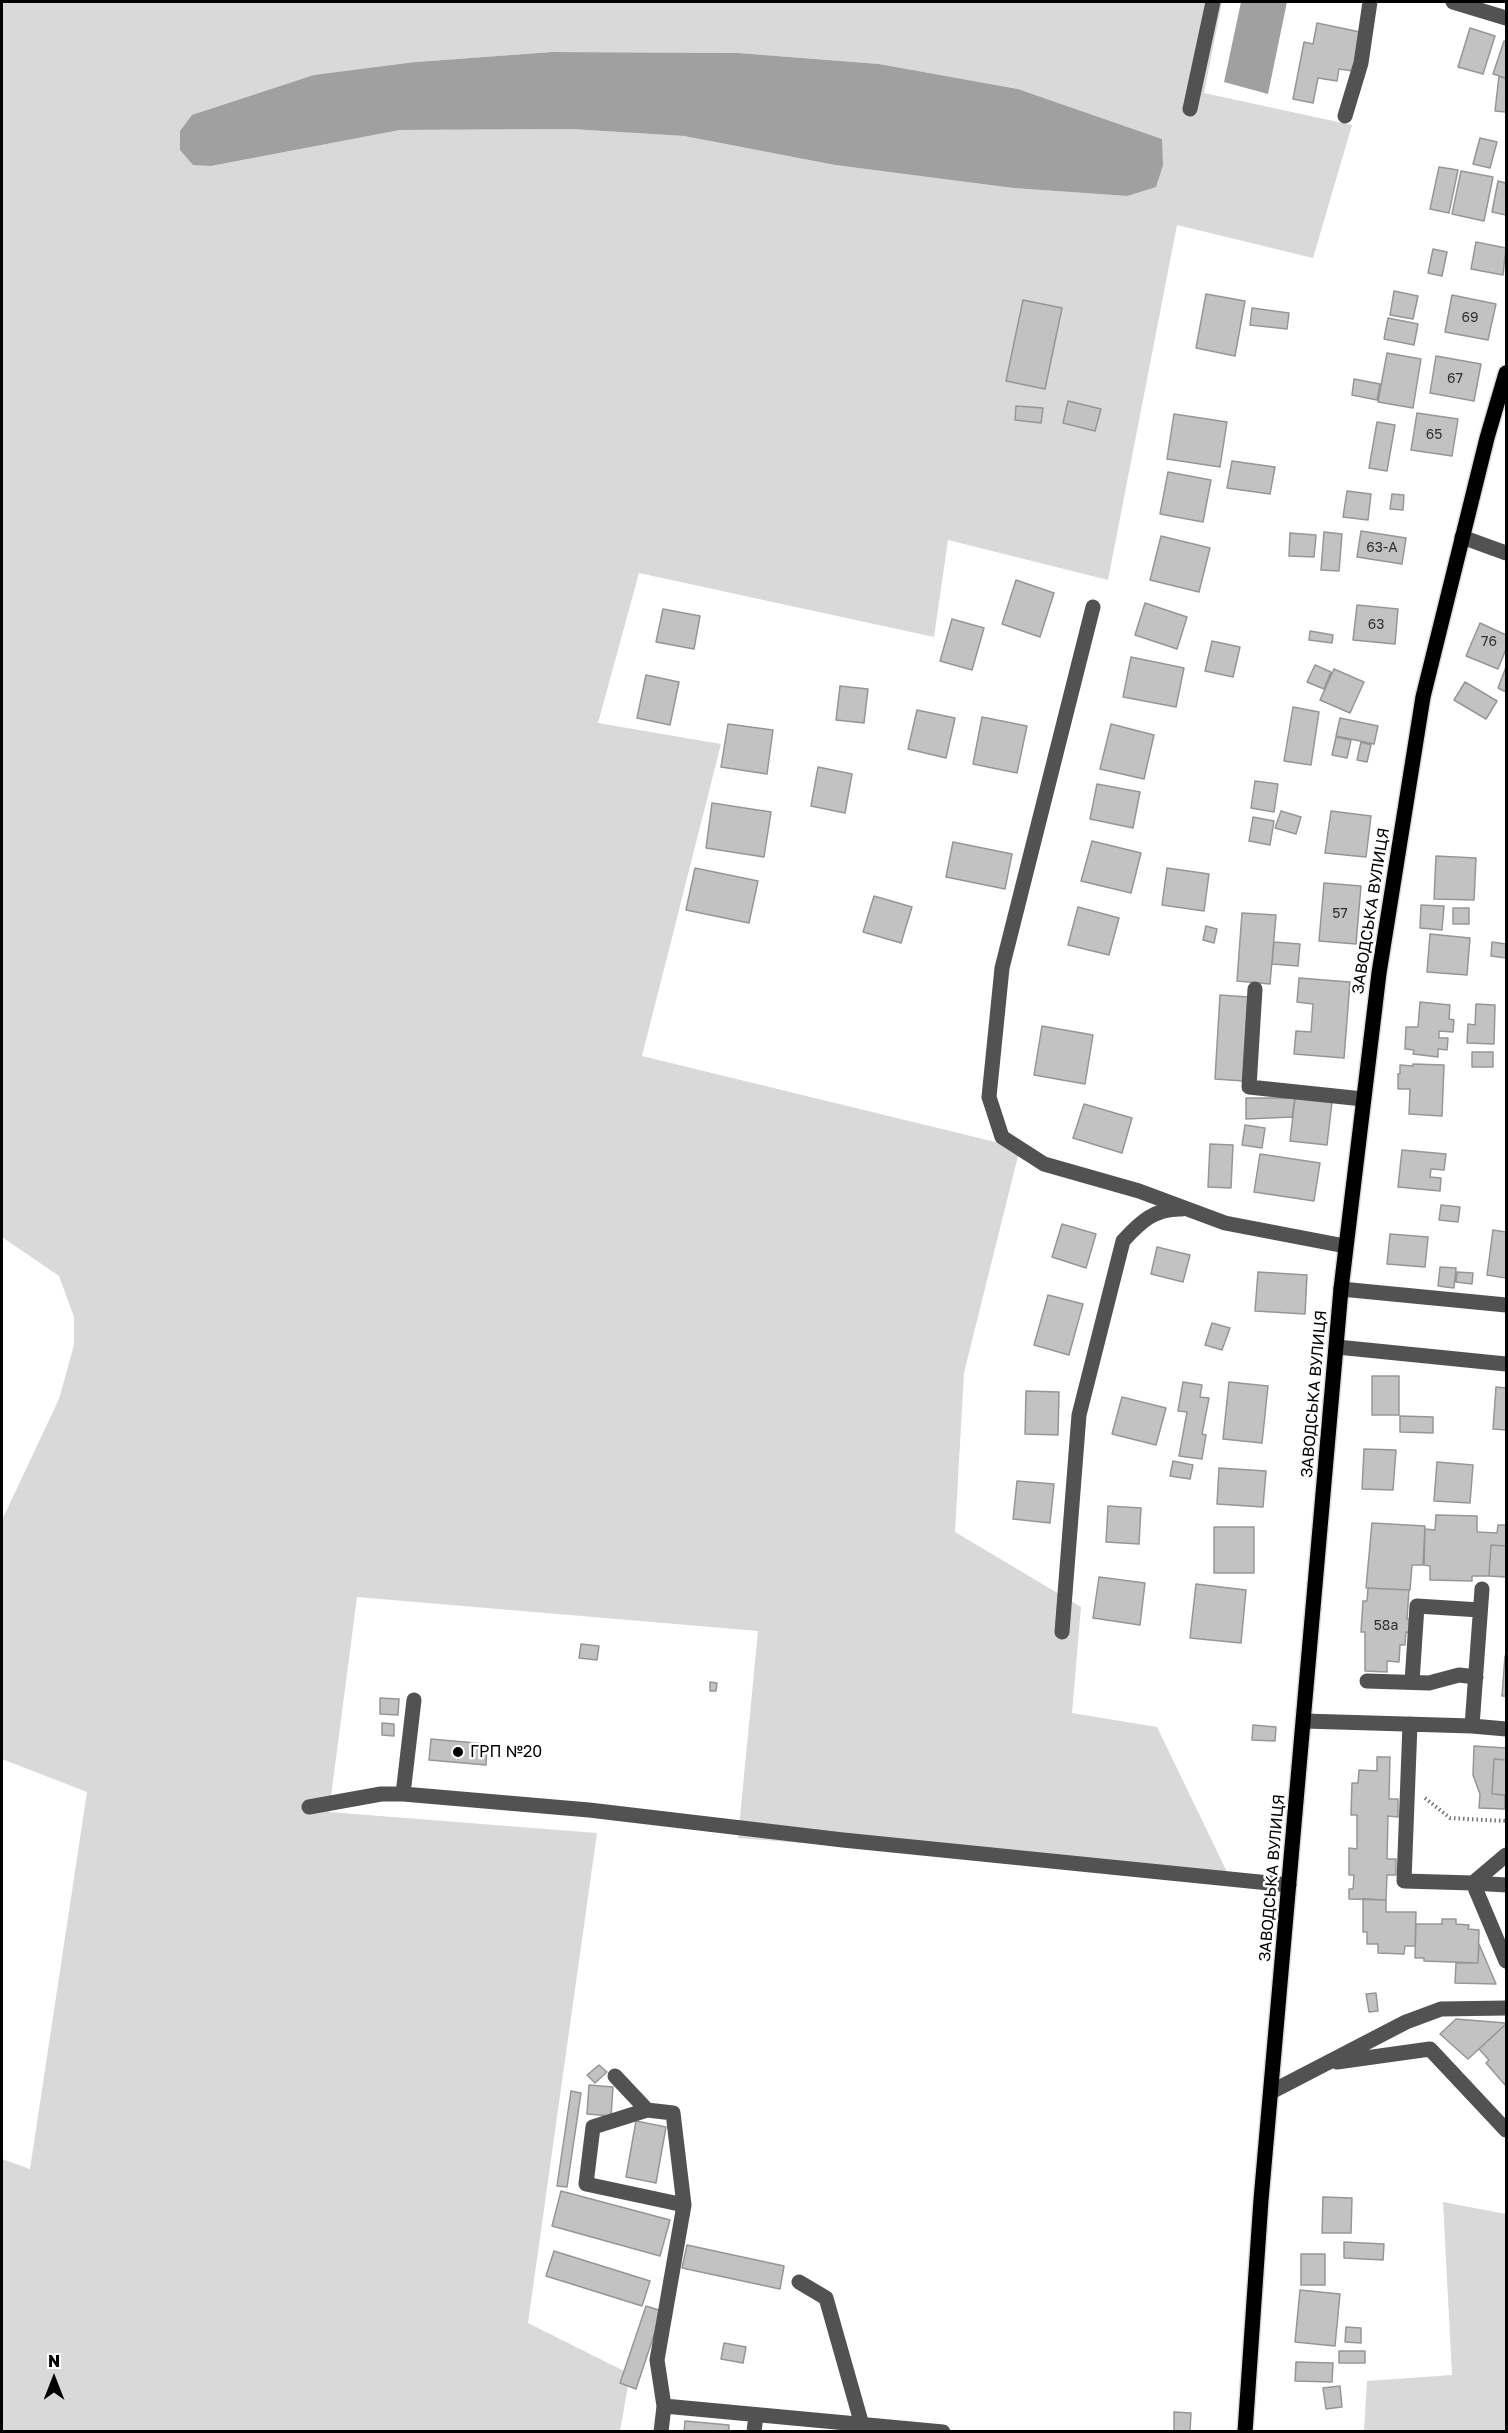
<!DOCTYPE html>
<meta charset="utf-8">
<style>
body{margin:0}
#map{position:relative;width:1508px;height:2433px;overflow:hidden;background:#fff;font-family:"Golos Text",sans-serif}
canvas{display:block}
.frame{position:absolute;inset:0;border:3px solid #000;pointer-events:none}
.north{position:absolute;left:24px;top:2349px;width:60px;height:60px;-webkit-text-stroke:4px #fff;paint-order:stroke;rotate:0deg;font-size:16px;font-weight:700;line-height:24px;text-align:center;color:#000}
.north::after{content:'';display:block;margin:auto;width:21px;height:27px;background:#000;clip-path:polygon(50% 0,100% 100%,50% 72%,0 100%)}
</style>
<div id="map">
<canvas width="1508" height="2433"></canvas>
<div class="frame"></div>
<div class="north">N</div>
</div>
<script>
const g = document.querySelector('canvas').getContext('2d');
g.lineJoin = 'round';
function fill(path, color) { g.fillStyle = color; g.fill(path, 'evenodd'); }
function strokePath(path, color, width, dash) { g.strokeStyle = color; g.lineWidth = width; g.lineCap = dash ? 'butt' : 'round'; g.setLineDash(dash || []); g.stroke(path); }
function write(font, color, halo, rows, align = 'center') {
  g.font = font + ' "Golos Text",sans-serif'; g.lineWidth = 5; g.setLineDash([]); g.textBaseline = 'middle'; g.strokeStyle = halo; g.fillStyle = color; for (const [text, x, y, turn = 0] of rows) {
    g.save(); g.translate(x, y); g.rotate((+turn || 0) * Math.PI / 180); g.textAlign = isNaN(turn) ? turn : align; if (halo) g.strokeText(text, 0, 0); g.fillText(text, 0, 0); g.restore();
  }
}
fill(new Path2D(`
 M2,2H1222L1204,93L1352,125L1313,258L1177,225L1108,580L948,540L934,637L639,573L598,723L721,744L642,1056L1020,1148L964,1373L955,1532L1081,1607L1072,1713L1157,1727L1229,1876L738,1838L758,1631L357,1597L329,1812L597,1833L528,2323L630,2374L620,2431H2V2159L30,2169L87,1792L2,1759V1520L59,1399L74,1345V1317L59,1276L2,1237ZM552,52L738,53L879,64L1018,89L1162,139L1127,196L1013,188L835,165L684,136L571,129L400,130L211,166L416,62Z
 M1443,2202L1506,2214V2431H1364L1367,2381L1452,2375Z`), '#d9d9d9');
fill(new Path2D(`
 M1241,2H1287L1268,94L1224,82Z
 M552,52L738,53L879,64L1018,89L1162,139L1163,165L1156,187L1127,196L1013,188L835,165L684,136L571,129L400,130L211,166L193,165L180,150V131L192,115L314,75L416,62Z`), '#a0a0a0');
const building = new Path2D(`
 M1317,23L1360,32L1353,71L1339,69L1337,81L1318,78L1313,103L1293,99L1304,42L1313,44Z
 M1470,28L1495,36L1483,74L1458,67Z
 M1504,41L1506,42V78L1493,74Z
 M1499,76L1506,79V112L1495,111Z
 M1480,138L1497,142L1490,168L1473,164Z
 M1439,167L1458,170L1449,213L1430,209Z
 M1461,171L1493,177L1484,221L1452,214Z
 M1498,181L1506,183V215L1492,212Z
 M1476,242L1506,248L1503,275L1471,269Z
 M1433,249L1447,252L1442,276L1428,273Z
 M1394,291L1418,296L1413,319L1390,315Z
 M1206,294L1245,301L1235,356L1196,348Z
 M1452,295L1496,304L1488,340L1445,332Z
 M1023,300L1062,308L1045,389L1006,381Z
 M1252,308L1289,313L1287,329L1250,325Z
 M1388,318L1418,324L1414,345L1384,339Z
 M1387,353L1421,359L1413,408L1378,402Z
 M1436,356L1481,364L1474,401L1430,393Z
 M1354,379L1380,384L1377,400L1352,395Z
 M1068,401L1101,409L1095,431L1063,423Z
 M1016,406L1043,408L1041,423L1015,420Z
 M1417,413L1458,419L1452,456L1411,450Z
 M1174,414L1227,422L1220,467L1167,459Z
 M1377,422L1395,425L1387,471L1369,468Z
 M1232,461L1275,467L1270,494L1227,488Z
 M1168,472L1211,480L1203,522L1160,514Z
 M1347,491L1371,494L1368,520L1343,517Z
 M1392,494L1404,495L1403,510L1390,509Z
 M1361,531L1406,538L1402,564L1357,557Z
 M1324,532L1342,534L1339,571L1321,570Z
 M1290,533L1316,535L1314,557L1289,556Z
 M1161,536L1210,548L1199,592L1150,580Z
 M1016,580L1054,593L1040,637L1002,624Z
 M1145,603L1187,617L1177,649L1135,635Z
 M1357,605L1398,609L1395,644L1353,640Z
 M663,609L700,616L694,649L656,642Z
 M952,619L984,628L972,670L940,661Z
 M1480,623L1506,635V649L1498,669L1466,656Z
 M1310,631L1333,635L1332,643L1309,640Z
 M1212,641L1240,647L1233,677L1205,671Z
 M1131,657L1184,668L1176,707L1123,697Z
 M1315,665L1331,672L1324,689L1307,682Z
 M1506,667V692L1498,688Z
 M1334,669L1364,682L1350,713L1320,700Z
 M646,675L679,682L670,725L637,718Z
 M1465,682L1497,701L1486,719L1454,700Z
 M840,686L868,689L864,723L836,720Z
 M1293,707L1319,712L1311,765L1284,761Z
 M917,710L955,718L946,758L908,749Z
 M982,717L1027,726L1017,773L973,764Z
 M1340,718L1378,726L1374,744L1336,736Z
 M728,724L773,730L767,774L721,767Z
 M1111,724L1154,735L1144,779L1100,769Z
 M1336,737L1351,740L1347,758L1332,755Z
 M1361,742L1371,745L1367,762L1357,760Z
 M818,767L852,774L845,813L811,806Z
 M1255,781L1278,784L1274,812L1251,808Z
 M1097,784L1140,792L1133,828L1090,819Z
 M712,803L771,812L764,857L706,848Z
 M1281,811L1301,817L1296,834L1275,828Z
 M1331,811L1371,816L1366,857L1325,853Z
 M1253,817L1274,821L1270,845L1249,841Z
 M1092,841L1141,853L1131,893L1081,881Z
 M953,842L1012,854L1005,889L946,877Z
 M1436,856L1476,858L1474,900L1434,899Z
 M695,868L758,881L749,923L686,910Z
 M1167,868L1209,874L1204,911L1162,905Z
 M1324,883L1361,886L1356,944L1319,941Z
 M874,896L912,907L901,943L863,932Z
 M1421,905L1444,906L1442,930L1420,928Z
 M1078,907L1119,918L1109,955L1068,945Z
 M1453,908H1469V924H1453Z
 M1242,913L1276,915L1270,984L1237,981Z
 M1206,926L1217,929L1214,943L1203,940Z
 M1430,934L1470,938L1467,975L1427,972Z
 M1274,942L1300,944L1298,966L1272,964Z
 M1492,942L1506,944V958L1491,956Z
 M1299,978L1350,982L1344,1058L1294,1054L1296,1031L1311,1032L1313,1004L1297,1002Z
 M1220,995L1248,997L1243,1081L1215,1079Z
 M1420,1002L1450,1005L1449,1019L1454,1020L1453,1032L1439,1031V1038H1448L1447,1050L1438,1049V1057L1413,1054L1414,1050L1405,1049L1406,1027H1418Z
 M1476,1004L1495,1005L1494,1044L1467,1043L1468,1024L1475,1025Z
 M1042,1026L1093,1035L1085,1084L1034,1075Z
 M1472,1052H1493V1067H1472Z
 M1413,1064L1444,1065L1442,1116L1409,1114L1410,1089H1398V1074H1400V1065L1413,1066Z
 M1246,1098H1295L1292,1117L1246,1119Z
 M1295,1098L1332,1102L1327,1145L1290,1141Z
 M1084,1104L1132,1118L1122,1153L1073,1138Z
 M1245,1125L1265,1128L1262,1148L1242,1145Z
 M1210,1144L1233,1145L1231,1188L1208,1187Z
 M1402,1150L1446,1154L1444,1170L1431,1169L1430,1177L1441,1178L1440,1191L1398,1187Z
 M1260,1154L1320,1163L1314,1201L1254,1192Z
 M1441,1205L1460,1207L1458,1222L1439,1220Z
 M1062,1224L1096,1234L1086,1268L1052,1257Z
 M1493,1230L1506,1232V1278L1487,1275Z
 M1390,1234L1428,1237L1425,1267L1387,1264Z
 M1157,1247L1190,1255L1183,1282L1151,1274Z
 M1440,1267L1456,1268L1454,1288L1438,1286Z
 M1258,1272L1307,1275L1305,1314L1255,1311Z
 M1457,1272L1473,1273L1472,1284L1456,1282Z
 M1048,1295L1083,1304L1069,1355L1034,1345Z
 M1212,1323L1230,1328L1222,1350L1205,1345Z
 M1372,1376H1399V1415H1372Z
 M1183,1382L1202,1385L1200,1397L1209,1398L1202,1434L1206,1435L1202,1459L1179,1456L1187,1412L1178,1411Z
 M1229,1382L1268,1386L1262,1443L1223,1439Z
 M1496,1387L1506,1388V1430L1493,1429Z
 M1026,1391L1059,1392L1058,1435L1025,1434Z
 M1122,1397L1166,1408L1156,1445L1112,1434Z
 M1400,1416L1433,1417V1433L1400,1432Z
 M1364,1449L1396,1450L1393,1490L1362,1489Z
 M1173,1461L1193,1465L1190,1479L1170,1476Z
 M1437,1462L1473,1465L1470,1503L1434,1501Z
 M1219,1468L1266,1471L1263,1507L1217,1504Z
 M1017,1481L1054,1484L1050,1523L1013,1519Z
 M1108,1506L1141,1508L1139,1544L1106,1542Z
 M1436,1515L1477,1516V1532L1497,1533L1498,1525H1506V1546L1491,1545L1489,1576H1472V1581L1430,1580V1566L1424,1565L1425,1529L1435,1530Z
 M1372,1523L1425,1526L1423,1565H1412L1410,1590L1366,1588Z
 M1214,1527H1254V1573H1214Z
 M1491,1545L1506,1546V1577L1489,1576Z
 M1099,1577L1145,1583L1140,1625L1093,1618Z
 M1196,1584L1246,1590L1241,1643L1190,1638Z
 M1368,1588L1409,1590L1407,1619L1411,1620L1410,1633L1406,1632L1405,1645H1400L1399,1662L1387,1661V1672L1365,1671V1632H1361L1363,1601H1367Z
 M581,1644L599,1646L597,1660L579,1658Z
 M1505,1656H1506V1696H1502Z
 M710,1682L717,1683L716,1691H710Z
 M380,1698L399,1699L398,1715L380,1714Z
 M382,1723L394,1724V1736L382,1735Z
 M1253,1725L1276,1727L1275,1741L1252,1740Z
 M431,1739L487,1744L486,1765L429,1760Z
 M1474,1746L1506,1748V1760L1494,1759L1492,1794L1505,1795V1809L1479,1808L1480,1794L1473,1775Z
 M1377,1757H1390L1389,1799H1398V1817L1388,1816L1387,1859H1396V1875H1387L1386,1900L1349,1899V1889H1353L1354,1875H1349V1848L1357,1849V1815H1351L1352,1783H1358L1359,1770L1377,1771Z
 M1494,1759L1506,1760V1800L1505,1795L1492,1794Z
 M1363,1899L1386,1900V1912H1416L1415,1946H1405L1404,1954L1378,1953V1944H1367V1932H1363Z
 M1442,1919H1456V1924L1469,1925L1468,1929L1479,1930L1478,1963L1424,1961V1958H1415L1416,1924H1442Z
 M1479,1944L1496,1984L1455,1983L1456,1963H1478Z
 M1376,1993L1378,2011L1369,2012L1366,1994Z
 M1456,2019L1506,2023V2024L1468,2059L1440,2034Z
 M1506,2024V2086L1486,2063L1489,2060L1479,2049Z
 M599,2065L607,2072L595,2083L587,2075Z
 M589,2085L613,2087L611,2116L587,2114Z
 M571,2091L581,2093L567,2187L557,2186Z
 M636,2121L666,2127L656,2183L626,2177Z
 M561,2191L670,2220L660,2256L552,2226Z
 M1323,2197L1352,2198L1351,2233H1322Z
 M1344,2242L1384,2244L1383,2260L1344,2258Z
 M687,2245L784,2266L780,2289L682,2268Z
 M554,2251L650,2281L642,2306L546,2276Z
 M1301,2254H1325V2285H1301Z
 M1300,2290L1340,2294L1335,2346L1295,2342Z
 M646,2306L662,2311L636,2389L620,2383Z
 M1346,2327L1361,2328V2343L1345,2342Z
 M724,2343L746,2347L743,2363L721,2359Z
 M1339,2351H1365V2363H1339Z
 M1296,2362L1333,2363L1332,2382L1295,2381Z
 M1340,2386L1342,2407L1326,2409L1323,2388Z
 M1174,2412L1191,2413L1190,2431H1174Z
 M685,2421L729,2425V2432H684Z`);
fill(building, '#c2c2c2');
strokePath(building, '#969696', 1.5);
const major = new Path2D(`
 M1245,2432L1261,2200L1341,1289L1379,973L1423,697L1487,438L1506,373`);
strokePath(major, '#dbdbdb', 18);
strokePath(new Path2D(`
 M1425,1798L1450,1818L1506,1821`), '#747474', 4, [1.5, 3]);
strokePath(new Path2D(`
 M1453,2L1506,18
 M1190,109L1213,2
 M1345,116L1361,63L1370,2
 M1462,537L1506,553
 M1093,607L1002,968L989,1097L1002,1137L1044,1164L1139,1191L1225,1223L1345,1246
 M1255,989L1249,1087L1363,1099
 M1341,1289L1506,1305
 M1337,1347L1506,1364
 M1062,1632L1079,1415L1123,1241C1140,1222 1155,1208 1182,1209
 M1367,1681L1429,1683L1459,1675L1476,1677
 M1412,1682L1417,1606L1480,1610
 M1304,1721L1472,1726L1506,1729
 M1410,1724L1404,1881L1473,1883L1506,1855
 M1472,1726L1482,1589
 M403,1794L414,1700
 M309,1807L381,1794H403L589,1810L843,1840L1289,1885
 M1506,1885L1473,1883L1506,1961
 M1337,2062L1430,2049L1506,2130
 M615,2076L647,2110
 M1271,2092L1406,2022L1441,2009L1506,2008
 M799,2282L826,2298L862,2425
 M664,2406L657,2360L684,2205L673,2113L647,2110L593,2127L586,2184L684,2205
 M661,2432L664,2406L943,2432
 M754,2432L756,2415`), '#525252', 15);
strokePath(major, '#000', 15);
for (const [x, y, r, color] of [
 [458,1752,6,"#000"]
]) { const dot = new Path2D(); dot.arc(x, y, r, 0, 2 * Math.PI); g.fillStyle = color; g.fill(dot); strokePath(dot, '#fff', 2); }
write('14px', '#303030', null, [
 ["69",1470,318],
 ["67",1455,379],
 ["65",1434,435],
 ["63-А",1382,548],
 ["63",1376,625],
 ["76",1489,642],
 ["57",1340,914],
 ["58а",1386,1626]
]);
write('16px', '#000', '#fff', [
 ["ЗАВОДСЬКА ВУЛИЦЯ",1371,911,-81],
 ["ЗАВОДСЬКА ВУЛИЦЯ",1314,1394,-85],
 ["ЗАВОДСЬКА ВУЛИЦЯ",1272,1878,-85]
]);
write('16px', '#000', '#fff', [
 ["ГРП №20",470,1752]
], 'left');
</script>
